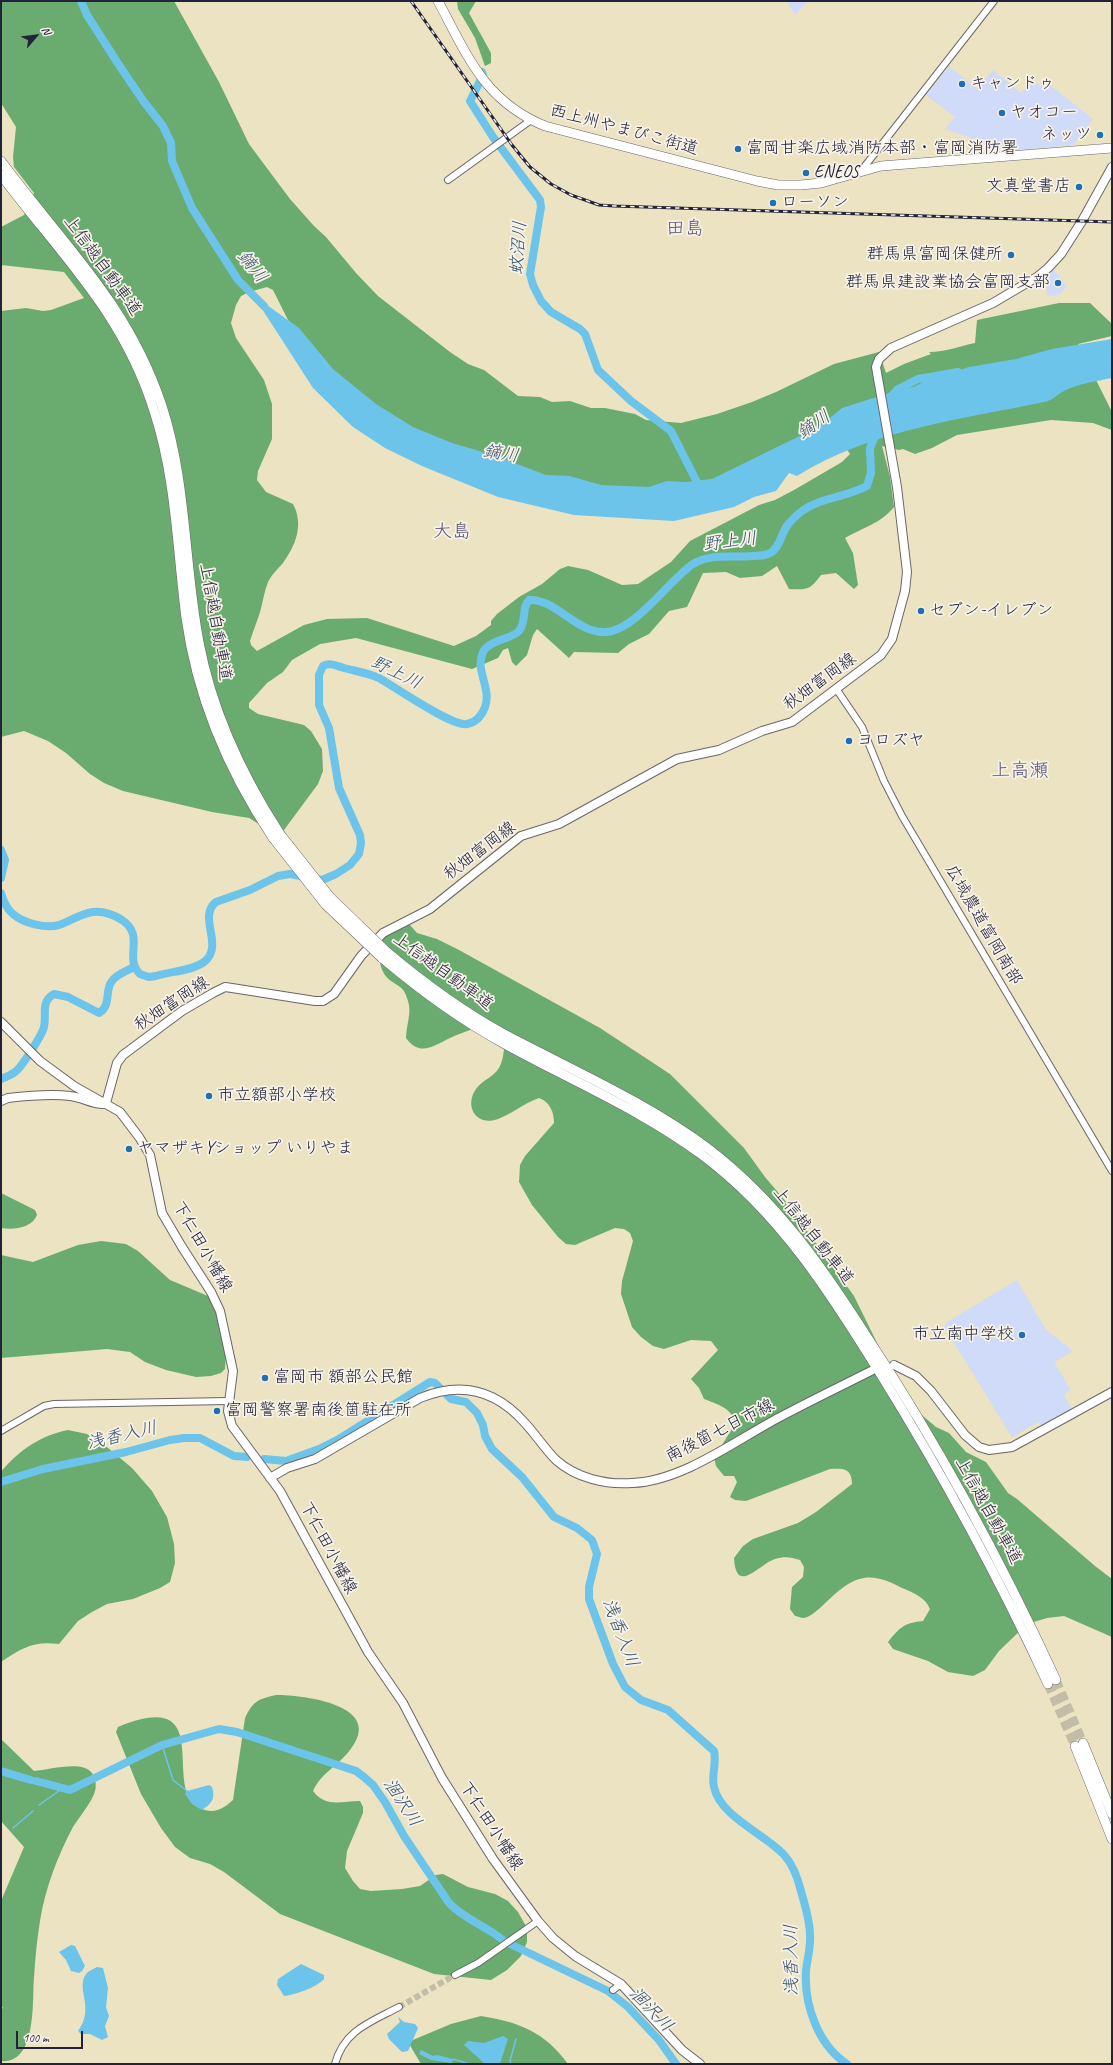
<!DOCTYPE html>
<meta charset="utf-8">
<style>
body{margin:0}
#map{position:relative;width:1113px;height:2065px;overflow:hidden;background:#ebe3c2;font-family:Caveat,sans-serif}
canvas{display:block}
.frame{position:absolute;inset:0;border:2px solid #22223b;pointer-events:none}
.north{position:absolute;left:16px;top:16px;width:40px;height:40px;-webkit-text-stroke:3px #f7f3e8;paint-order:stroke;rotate:62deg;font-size:11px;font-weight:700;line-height:16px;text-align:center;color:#22223b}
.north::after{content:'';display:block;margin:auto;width:14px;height:18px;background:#22223b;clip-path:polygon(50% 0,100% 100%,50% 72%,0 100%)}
.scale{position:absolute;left:16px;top:2031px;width:67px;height:18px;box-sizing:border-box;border:2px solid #22223b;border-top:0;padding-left:5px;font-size:12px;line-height:14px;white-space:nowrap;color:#22223b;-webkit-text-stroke:3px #f7f3e8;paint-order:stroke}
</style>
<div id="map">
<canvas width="1113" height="2065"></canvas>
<div class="frame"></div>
<div class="north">N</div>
<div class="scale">100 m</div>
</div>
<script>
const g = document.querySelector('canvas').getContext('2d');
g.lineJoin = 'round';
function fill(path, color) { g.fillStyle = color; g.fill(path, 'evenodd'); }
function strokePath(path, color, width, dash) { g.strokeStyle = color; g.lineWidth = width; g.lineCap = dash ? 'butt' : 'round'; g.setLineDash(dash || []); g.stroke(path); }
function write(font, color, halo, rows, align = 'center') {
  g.font = font + ' Caveat,"Klee One",sans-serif'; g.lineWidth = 3.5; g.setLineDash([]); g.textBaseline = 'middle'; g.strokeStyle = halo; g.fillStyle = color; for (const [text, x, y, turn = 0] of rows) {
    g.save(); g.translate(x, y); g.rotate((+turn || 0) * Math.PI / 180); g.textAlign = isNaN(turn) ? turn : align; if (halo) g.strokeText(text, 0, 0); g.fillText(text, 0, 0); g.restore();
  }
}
fill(new Path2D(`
 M787,1H808L795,15Z
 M949,66L977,89L993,70L1021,93L1029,83L1051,86L1093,119L1073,145L1010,151L945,129L955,117L926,95Z
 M1053,269L1067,286L1059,295L1048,296L1045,281L1042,277Z
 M1017,1280L1046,1330L1073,1351L1054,1362L1071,1390L1064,1394L1071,1409L1041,1426L1039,1422L1012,1437L944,1327L947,1322Z`), '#d0daf9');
fill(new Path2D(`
 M1,1H174L219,82L249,144L290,199L314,226L326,237L356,273L378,296L450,352L468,364L484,370L518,396L540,397L552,402L570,401L591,408H605L635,414L646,420L681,423L717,414L752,402L776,392L834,364L879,352L886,373L904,364L931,354L929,352C946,352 959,346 975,343L977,320L1059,303H1090L1112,324V336L1078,344L1112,412V430L1093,423L1051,420L957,435L932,448L915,454L903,449L899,450L882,446L890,477L894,507C880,524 864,527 845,538L853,553L858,585L854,589L836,573L821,575C810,590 807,590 789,589L777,566L762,576L740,578L726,572L703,573L687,607L669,611L649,634L629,644L618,653L574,652L569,658L537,629L533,635L527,655L516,666L512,662L508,648L503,650L498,658L472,669L356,638L320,644L292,660L283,672L267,683L249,703V708L258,714L304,725L311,731L322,749L323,771L318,784L284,830L272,832L249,818L212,812L123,791L104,783L90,774L66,753L48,741L24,731L1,737V311L26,308L43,311L51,310L84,298L64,272L1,265V227L24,215L34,193L14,167L13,157L16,127L1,103ZM267,287L273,290L288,320L387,433L618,497L795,468L846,448L850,454L842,462L794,490L775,500L759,505L690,541L671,562L638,584L622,585L588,570L568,566L560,569L542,584L519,597L497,614L491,621V625L476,636L454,646L367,618L327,619L304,625L257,651L251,645L250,641C253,631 257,622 260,612C263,602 264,592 268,582C272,574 277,570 283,563C296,545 304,524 293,504L266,492L257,480L258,471L272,439V404L264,380L236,338L231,323L236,305L241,296L249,292Z
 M457,1H476L469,13L491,53V63L485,66L475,38L458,9Z
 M398,922L410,925L417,933L437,939L459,950L600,1028L670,1074L744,1148L765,1177L787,1203L854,1296L882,1353L895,1371L891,1381L904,1400L936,1427L949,1433L966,1452L986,1462L1008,1493L1017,1499L1095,1566L1112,1579V1637L1064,1616L1047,1618L1027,1624L999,1651L985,1670L973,1676L948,1672L928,1661L893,1649L888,1642C900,1627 904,1623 923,1621L930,1609C925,1597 914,1593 902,1588C890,1582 878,1576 864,1578C839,1581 819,1616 804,1618C801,1618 797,1616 795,1616L790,1609L792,1587L803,1577L804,1567L800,1560C791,1557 784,1556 775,1559C759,1564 736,1596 734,1558L743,1546L753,1539L798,1523L816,1512L852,1484C852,1468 843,1468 830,1469L746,1501L735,1500L730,1497L737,1482L734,1476H724L716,1466L714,1458L735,1424C732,1407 718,1405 704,1399L699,1388L691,1379L718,1350L711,1341L691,1340L664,1349L653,1346L641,1337L632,1327L621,1294L622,1281L633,1241L630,1233L624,1229L615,1228L575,1245L566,1244L558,1237L532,1205L519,1182L520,1165L525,1156L554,1123C554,1112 550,1102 539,1098C524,1103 512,1114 498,1119C476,1127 464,1106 476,1089C482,1080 494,1077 499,1068C502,1063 503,1056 504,1050L500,1042L476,1028C467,1031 458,1034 450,1038C433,1046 420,1057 406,1038C406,1026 412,1012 408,1001C404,987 401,988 391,981C377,971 379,952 380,938Z
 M1,1193L35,1210L37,1215C32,1228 14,1230 1,1228Z
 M101,1241L126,1244L138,1251L170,1280L208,1296L217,1306L226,1351L225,1369L221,1373L211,1376L196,1377L166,1370L145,1362L130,1352L107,1349L1,1358V1255L33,1262L78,1245Z
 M68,1430L87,1434L108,1448L132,1468L152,1491L167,1517L174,1544L175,1563L170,1582L160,1588L133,1599L107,1604L92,1612L78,1621L59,1644C33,1641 22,1648 1,1662V1472C18,1451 41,1435 68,1430Z
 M276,1695C304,1695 386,1705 350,1750C339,1765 321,1773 313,1791C326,1808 341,1801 360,1801L363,1807V1813L347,1851L345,1868L353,1881L360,1889L371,1891L402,1889L420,1886L436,1875L443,1874L468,1887L495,1894L508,1901L518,1912L527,1928V1942L521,1956L507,1970L491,1980L434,1974L280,1914L224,1872L210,1864L190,1858L175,1847L161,1828L141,1794L116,1732L118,1727C223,1684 155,1798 205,1810C217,1813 224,1808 233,1800L245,1718C253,1701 258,1699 276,1695Z
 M1,1739L34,1771C48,1770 79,1761 90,1771C95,1775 97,1785 95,1791C93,1800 79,1818 73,1827C58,1855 45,1889 40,1921C37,1940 35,1959 34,1978C32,1997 38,2065 1,2061V2009L3,2008L1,2005V1901L24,1847L1,1821Z
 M481,2016C519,2022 545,2032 568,2064H421L408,2042L451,2024Z`), '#6aac6f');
fill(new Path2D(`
 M253,295L299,328L333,369L376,404L413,427L452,443L496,456L546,475L570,476L601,485L649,487L667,481L686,482L712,479L820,426L842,408L889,393L913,387L928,380L969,367L1016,359L1052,349L1112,339V378C1097,381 1082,383 1068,389C1059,392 1053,401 1044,402C958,420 873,429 797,476L789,473L776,491L754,497L734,507L674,521L574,515L498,497L422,466L385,448L353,427L313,388Z
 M209,1785L212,1787C216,1799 211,1804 202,1810L192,1804L185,1794L187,1791Z
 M71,1945L75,1946L85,1966L82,1971L79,1973L71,1971L66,1960L59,1952Z
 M301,1964L324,1975V1979C317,1987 295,1995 284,1996L277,1985L278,1979Z
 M97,1967L103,1968L108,1988L106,2007L109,2016L105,2026L108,2037L102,2040L90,2034H81L78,2031C96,2007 74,1988 87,1973C90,1970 94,1969 97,1967Z
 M398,2017L404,2022L415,2024L418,2028L408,2051L402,2052L389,2039L387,2034L400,2022Z
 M503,2036L508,2039L500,2064H485L464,2045L468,2041L484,2043Z
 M421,2050L433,2056L437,2055L453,2059L452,2063L431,2060L419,2054Z`), '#6cc4ea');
strokePath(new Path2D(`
 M162,1745L173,1780L187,1791
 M39,1805L63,1788
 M13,1828L33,1811
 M453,2059L469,2064
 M511,2064L510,2061L516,2039`), '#6cc4ea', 1.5);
strokePath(new Path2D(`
 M81,1L87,15L117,62L144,102L163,126L171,143L172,161L192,208L238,280L264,306
 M482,72L483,75L470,101L493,137L540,200L541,207L530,274L533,285L541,301L551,312L580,329L585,334L598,370L631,401L671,431L701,490
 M889,399L898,389L918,379L958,372
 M1,850L5,860L1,878
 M1,893C3,900 7,909 13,914C23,923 46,929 59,925C70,921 82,913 93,912C103,911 114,915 122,920C146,936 123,958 140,974L149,977L156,976C171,971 192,971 204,962C225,946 197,917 216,902L250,890L278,876L290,874L322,880L336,874L350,865L359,854L361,843L360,835L339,788L329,728L319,705V675L323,666C330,662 337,666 344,668C355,671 368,673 379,678C395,687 452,727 467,724C472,723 477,720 480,716C498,693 473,673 483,652C489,640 510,640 519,631C527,622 521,608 529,600C555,598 577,634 606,632C636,630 669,580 693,564C711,553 732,558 752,556C758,556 765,556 770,553C780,548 781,534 787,526C791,520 797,515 802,511C822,497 847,497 867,486L871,473L870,448L877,431
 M1,1079C6,1077 11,1075 15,1072C22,1067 42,1035 44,1027C47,1014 40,1002 54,994L68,997L99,1013C112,1005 104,991 112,981C117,974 127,971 134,967
 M264,1459L286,1461L319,1449L339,1439L430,1382L435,1383L451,1399L466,1402L477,1413L483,1425L485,1436L492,1449L522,1477L554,1517L577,1528L592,1540L597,1554L589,1587V1599L613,1664L625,1687L641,1700L668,1710L714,1751C717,1763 711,1776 714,1787C720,1817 767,1835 785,1856C793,1865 798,1879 801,1891C805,1906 810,1920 810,1935C811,1948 807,1959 806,1971C804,2005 818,2045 847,2064
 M1,1482L43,1469L126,1452L170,1440L184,1438H200L234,1456L247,1457
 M1,1771L31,1780
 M36,1781L70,1790L162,1745L219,1729L237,1732L356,1771L364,1777L373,1785L385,1802L404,1836L449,1903C465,1920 487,1926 504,1941L608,1991L628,2007L659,2040L676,2064`), '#6cc4ea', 8);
strokePath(new Path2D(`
 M399,2007L455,1975`), '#c3bca7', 6, [6, 3]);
strokePath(new Path2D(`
 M1056,1680L1083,1743
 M1048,1684L1075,1746`), '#c3bca7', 9, [9, 4.5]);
const minor = new Path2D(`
 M861,171L994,1
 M448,180L531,120
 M837,690L862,727L884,781L902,816L1112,1171
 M1,1431L44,1406L54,1404L229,1401
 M455,1975L478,1963L538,1921
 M613,1990L621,1984
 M335,2064C344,2030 371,2022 399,2007`);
const major = new Path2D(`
 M1,1022L40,1061L74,1086L120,1112L139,1137L150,1155L162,1213L182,1247L211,1292L220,1311L233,1371L228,1411L232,1426L280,1491L368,1652L403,1703L442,1778L493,1859L538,1921L553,1938L575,1956L621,1984L682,2050L700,2064
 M1,1101L8,1098C26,1096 53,1094 70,1096C82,1097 91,1104 103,1104
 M106,1103L117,1063L123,1055L182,1011L213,993L225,987L232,988L315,1001H323L334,994L361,956L383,933L430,909L521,836L559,824L677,759L719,750L762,731L792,722L881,655L892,639L905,591L907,572L897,487L876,367L879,359L891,348L993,303L1037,277L1048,268L1061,254L1082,221L1112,167
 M894,1365L916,1376L931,1391L965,1435L979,1447L989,1450L1012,1447L1112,1392
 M270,1478L287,1468L315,1459L420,1398C461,1381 496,1390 525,1423C536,1435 545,1449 556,1460C576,1478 606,1485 632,1483C683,1481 736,1440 780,1417C810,1401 841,1386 871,1371`);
const highway = new Path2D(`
 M438,1C467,55 484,101 545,126L757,181L778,185H801L821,183L881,166L1112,148
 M1,161C63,245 128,303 162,406C187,483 184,564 199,642C212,712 242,775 280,834
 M1,175C61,255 123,312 154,411C176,478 177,548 186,618C197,697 229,772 273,838
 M387,952C424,983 462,1011 504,1034C574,1071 646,1102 709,1149C778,1202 823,1268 869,1340C940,1448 1002,1563 1056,1680
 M382,958C420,990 459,1019 503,1043C570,1080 640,1109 702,1155C780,1213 831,1294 881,1375C943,1475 999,1578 1048,1684
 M1083,1743L1112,1814
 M1075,1746L1112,1839`);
strokePath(minor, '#68666a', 8);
strokePath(major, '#68666a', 10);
strokePath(highway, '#68666a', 10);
strokePath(minor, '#fff', 6);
strokePath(major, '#fff', 8);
strokePath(highway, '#fff', 9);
const rail = new Path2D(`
 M411,1L512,145L530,167L551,184L571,195L599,205L614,206L1112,222`);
strokePath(rail, '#22223b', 3);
strokePath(rail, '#f7f3e8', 1.5, [4.5]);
const highwayBridge = new Path2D(`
 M280,834L330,897L387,952
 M273,838L325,904L382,958`);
strokePath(highwayBridge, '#68666a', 10, []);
strokePath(highwayBridge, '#fff', 9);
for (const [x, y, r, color] of [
 [962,84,4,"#1f6fb2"],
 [1002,113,4,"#1f6fb2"],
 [1100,135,4,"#1f6fb2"],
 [738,149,4,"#1f6fb2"],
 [806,173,4,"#1f6fb2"],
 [1079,187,4,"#1f6fb2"],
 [773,203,4,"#1f6fb2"],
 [1011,255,4,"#1f6fb2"],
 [1058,283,4,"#1f6fb2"],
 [921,611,4,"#1f6fb2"],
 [849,741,4,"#1f6fb2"],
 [209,1096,4,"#1f6fb2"],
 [129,1149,4,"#1f6fb2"],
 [1022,1335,4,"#1f6fb2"],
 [265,1378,4,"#1f6fb2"],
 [217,1411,4,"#1f6fb2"]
]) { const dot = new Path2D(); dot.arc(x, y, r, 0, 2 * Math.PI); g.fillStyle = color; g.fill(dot); strokePath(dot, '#f7f3e8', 1.5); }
write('17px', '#22223b', '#f7f3e8', [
 ["キャンドゥ",970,84],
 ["ヤオコー",1010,113],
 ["ネッツ",1092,135,"right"],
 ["富岡甘楽広域消防本部・富岡消防署",746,149],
 ["ENEOS",814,173],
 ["文真堂書店",1071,187,"right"],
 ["ローソン",781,203],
 ["群馬県富岡保健所",1003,255,"right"],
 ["群馬県建設業協会富岡支部",1050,283,"right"],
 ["セブン-イレブン",929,611],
 ["ヨロズヤ",857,741],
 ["市立額部小学校",217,1096],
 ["ヤマザキYショップ いりやま",137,1149],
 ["市立南中学校",1014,1335,"right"],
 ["富岡市 額部公民館",273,1378],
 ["富岡警察署南後箇駐在所",225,1411]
], 'left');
write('17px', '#22223b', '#f7f3e8', [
 ["西上州やまびこ街道",624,130,15],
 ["上信越自動車道",102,266,54],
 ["上信越自動車道",215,622,80],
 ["秋畑富岡線",820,682,-36],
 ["秋畑富岡線",480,851,-37],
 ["広域農道富岡南部",983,925,60],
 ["上信越自動車道",443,972,36],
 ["秋畑富岡線",172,1004,-33],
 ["上信越自動車道",813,1236,52],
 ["下仁田小幡線",202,1247,60],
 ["南後箇七日市線",720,1431,-27],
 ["上信越自動車道",988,1511,61],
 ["下仁田小幡線",328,1548,62],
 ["下仁田小幡線",491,1826,57]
]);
write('italic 18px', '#385370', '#f7f3e8', [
 ["蚊沼川",519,248,-86],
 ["鏑川",252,267,51],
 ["鏑川",814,425,-34],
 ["鏑川",501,454,9],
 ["野上川",730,542,-7],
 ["野上川",396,673,26],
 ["浅香入川",122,1436,-13],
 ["浅香入川",620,1633,69],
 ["涸沢川",402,1803,57],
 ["浅香入川",792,1960,-91],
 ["涸沢川",651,2010,46]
]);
write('19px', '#5c5577', '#f7f3e8', [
 ["田島",685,229],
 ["大島",452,532],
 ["上高瀬",1020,771]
]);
</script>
